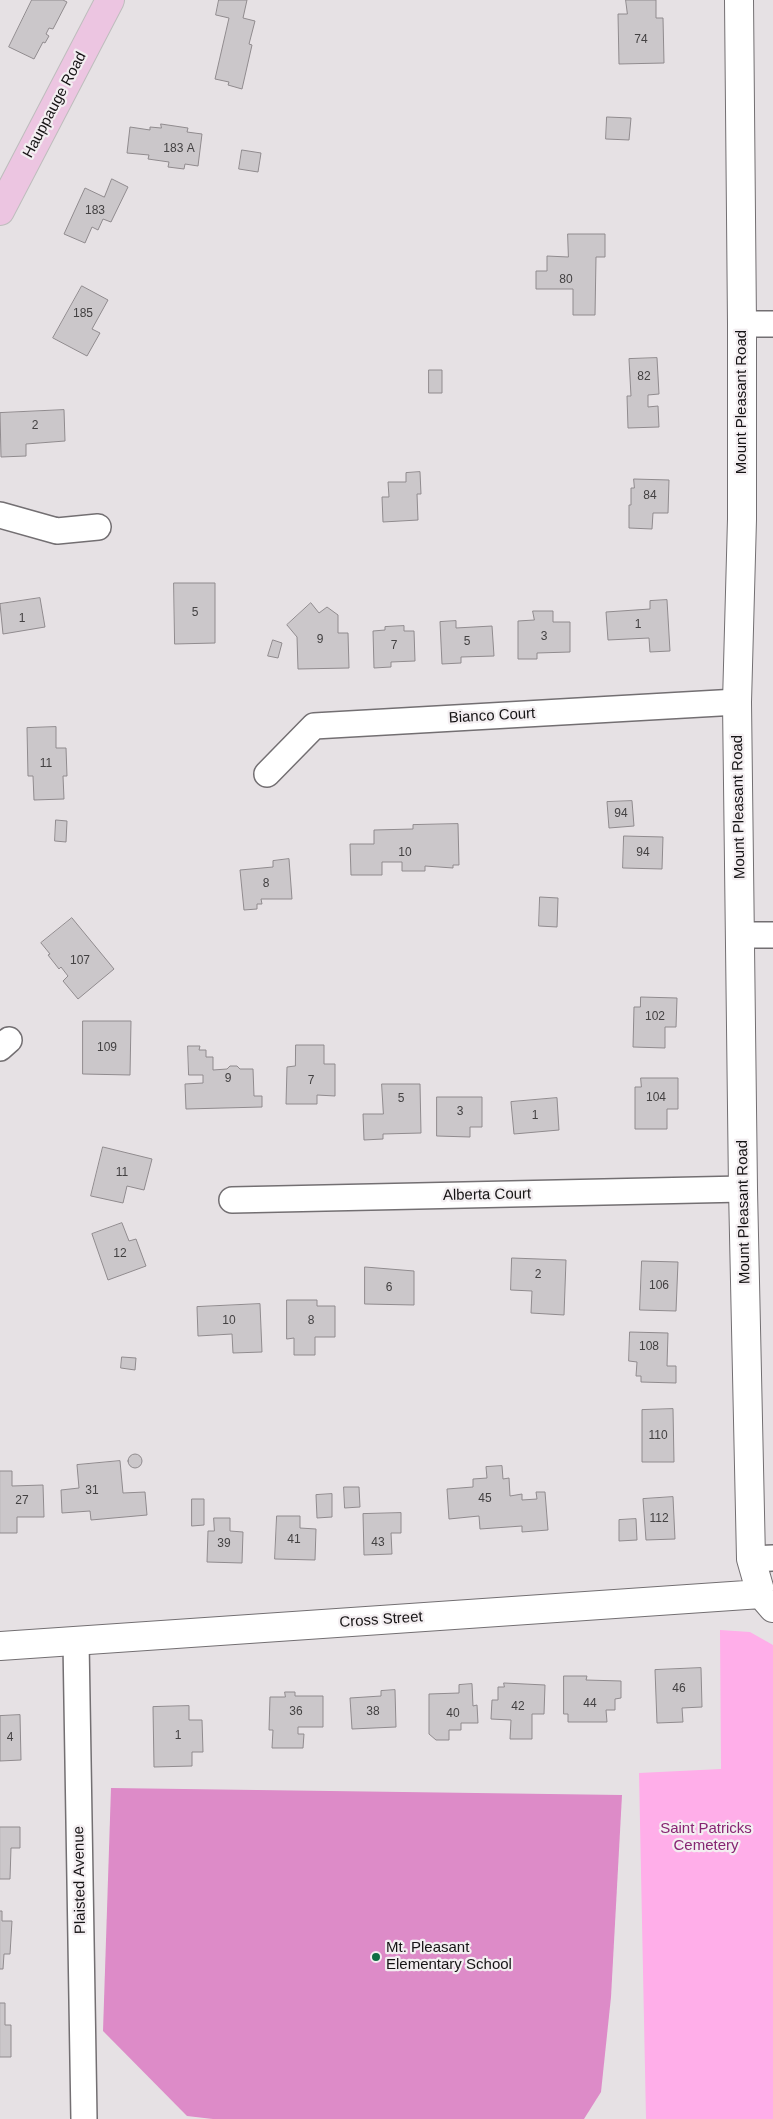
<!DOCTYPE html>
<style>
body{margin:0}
canvas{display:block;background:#e6e1e4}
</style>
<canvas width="773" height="2119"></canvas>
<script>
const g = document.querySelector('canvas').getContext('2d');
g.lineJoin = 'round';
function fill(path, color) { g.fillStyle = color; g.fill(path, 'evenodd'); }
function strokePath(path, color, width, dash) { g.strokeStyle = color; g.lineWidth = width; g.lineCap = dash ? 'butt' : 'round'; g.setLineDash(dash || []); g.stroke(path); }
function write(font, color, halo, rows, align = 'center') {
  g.font = font + ' Arial,sans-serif'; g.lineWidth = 4.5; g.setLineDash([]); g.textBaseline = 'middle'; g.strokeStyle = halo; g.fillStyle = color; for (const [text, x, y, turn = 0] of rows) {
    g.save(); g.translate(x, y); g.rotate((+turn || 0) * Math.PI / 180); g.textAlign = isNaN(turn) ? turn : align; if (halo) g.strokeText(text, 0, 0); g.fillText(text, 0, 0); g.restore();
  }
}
fill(new Path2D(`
 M720,1630L750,1632L773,1645V2119H646L639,1773L721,1769Z`), '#ffaee9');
fill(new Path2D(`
 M111,1788L622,1795L611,1997L601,2092L584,2119H213L187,2116L103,2031Z`), '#dd8bc8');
const building = new Path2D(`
 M32,0H63L67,2L53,29L49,28L46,34L49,36L45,43L43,42L34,59L9,47Z
 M219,0H247L243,18L255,21L249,44L252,45L242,89L228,85L229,82L215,79L229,18L216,15Z
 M626,0H656V18H663L664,63L619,64L618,14H627Z
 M607,117L631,118L629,140L606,139Z
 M161,124L188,128L187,132L202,134L198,166L185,164L184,169L168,167L169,162L148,159L149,155L127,153L130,127L150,130V127L161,128Z
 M242,150L261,153L258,172L239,169Z
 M112,179L128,187L111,222L103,219L98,230L92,227L85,243L64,234L85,188L104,197Z
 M568,234H605V257H596L595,315H573V289H536V271H547V256L568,257Z
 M82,286L108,300L92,329L100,333L87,356L53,338Z
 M657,358L659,394L648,395V407L658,406L659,427L628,428L627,396H631L629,359Z
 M429,370H442V393H429Z
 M64,410L65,441L26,444V456L1,457L0,413Z
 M420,472L421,494H417L418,520L383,522L382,497H389L388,482H406V473Z
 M634,479L669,480L668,513H653L652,529L629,528V505H631V488H634Z
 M174,583H215V643L175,644Z
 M40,598L45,627L3,634L0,604Z
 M667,600L670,651L650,652L649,638L608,640L606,612L650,609V601Z
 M311,603L319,613L327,607L338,615V633H348L349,668L298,669L297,637L287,625Z
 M533,611H553V622H570V652L537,653V659H518V621L534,620Z
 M456,621V628L492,626L494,656L461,657V663L442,664L440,622Z
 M404,626V631H414L415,661L391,662V667L374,668L373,631L385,630V627Z
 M273,640L282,643L278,658L268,656Z
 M56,727V748H66L67,776H63L64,799L34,800L33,776H28L27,728Z
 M632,801L634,826L609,828L607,802Z
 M56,820L67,821L66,842L55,841Z
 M458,824L459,865H453V868L425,866V871H402V862H382V875H351L350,844H374V830L413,829V825Z
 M624,836L663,837L662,869L623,868Z
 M289,859L292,899H261L262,904H257V909L244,910L240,870L273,867V861Z
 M540,897L558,898L557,927L539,926Z
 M72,918L114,969L78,999L63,981L68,976L61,967L59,969L48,955L50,954L41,943Z
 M641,997L677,998L676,1027H665V1048L633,1047L634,1007H640Z
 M83,1021H131L130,1075L83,1074Z
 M296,1045H324V1064H335V1096L317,1095V1104H286L287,1067L295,1066Z
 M188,1046H200L199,1050H206V1057H213V1070L227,1069L230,1066H237L240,1069H253L254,1096H262V1107L186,1109L185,1084L203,1083V1075H189Z
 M641,1078H678V1109H667V1129H635V1087H641Z
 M382,1084H420L421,1133L383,1134V1139L364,1140L363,1114H383Z
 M437,1097H482V1127H470V1137L437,1136Z
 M557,1098L559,1130L514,1134L511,1102Z
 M103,1147L152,1159L144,1190L127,1186L123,1203L91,1196Z
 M122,1223L129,1241L136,1239L146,1266L108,1280L92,1234Z
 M512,1258L566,1260L564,1315L531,1313L532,1291L511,1290Z
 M642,1261L678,1262L676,1311L640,1310Z
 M365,1267L414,1271V1305L365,1304Z
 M287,1300H317V1306H335V1337H315V1355H294V1338L287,1339Z
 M260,1304L262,1352L233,1353L232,1334L198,1336L197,1307Z
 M630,1332L668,1333L667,1366H676V1383L641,1382V1376H636L637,1362L629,1361Z
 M122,1357L136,1358L135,1370L121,1368Z
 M673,1409L674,1462H642V1410Z
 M128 1461a7 7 0 1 1 14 0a7 7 0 1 1-14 0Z
 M120,1461L123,1493L145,1492L147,1515L91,1520L90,1511L62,1513L61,1490L79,1488L77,1465Z
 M502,1466L503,1479L509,1478L510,1496L522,1494V1500L537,1499L536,1492H545L548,1530L522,1532V1526L480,1529L479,1516L449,1519L447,1489L473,1487V1479L487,1478L486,1467Z
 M0,1471H12V1486L43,1485L44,1517H17V1533H0Z
 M344,1487H359L360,1507L345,1508Z
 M332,1494V1517L317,1518L316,1495Z
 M673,1497L675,1539L646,1540L643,1499Z
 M192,1499H204V1525L192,1526Z
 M401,1513V1533H391L392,1554L364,1555L363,1514Z
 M277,1516H300V1528L316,1529L315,1560L275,1559Z
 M214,1518H230V1531L243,1532L242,1563L207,1562L208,1531H214Z
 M636,1519L637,1540L619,1541V1520Z
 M701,1668L702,1707L682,1708L683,1722L657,1723L655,1670Z
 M564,1676H587L586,1680L621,1681V1698L615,1699V1710H606L607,1722H568V1714H564Z
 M504,1683L545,1685L544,1714H532V1739H510L511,1720L491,1719L492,1700H498V1687H504Z
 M472,1684L473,1706L477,1705L478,1723H461V1730H449V1740H436L429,1734V1694L459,1693V1685Z
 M395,1690L396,1727L352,1729L350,1698L381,1696V1691Z
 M285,1692H295V1696H323V1727H298V1734H304L303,1748H272L273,1730H269L270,1697H285Z
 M189,1706V1720H202L203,1752H192V1766L154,1767L153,1707Z
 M20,1715L21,1760L0,1761V1716Z
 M0,1827H20V1848H11L10,1879H0Z
 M0,1911H2V1921H12L10,1954H4L3,1969H0Z
 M0,2003H5V2025H11V2057H0Z`);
fill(building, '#cbc7ca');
strokePath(building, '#908b8e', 1);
const minor = new Path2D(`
 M742,324H773
 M0,515L57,531L98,527
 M267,774L314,726L737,702
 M740,935H773
 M0,1048L9,1040
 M232,1200L743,1189
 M751,1559L773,1558
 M76,1641L84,2119`);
const tertiary = new Path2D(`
 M739,0L742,324V519L737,702L743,1189L751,1559L761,1594L773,1608
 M0,1646L761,1594`);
const primary = new Path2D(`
 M0,211L110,0`);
strokePath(minor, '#736f72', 28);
strokePath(tertiary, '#736f72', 30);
strokePath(primary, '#bebdbd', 30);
strokePath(minor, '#fff', 25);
strokePath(tertiary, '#fff', 28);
strokePath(primary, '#ecc5e1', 28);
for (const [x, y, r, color] of [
 [376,1957,5,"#0d6d42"]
]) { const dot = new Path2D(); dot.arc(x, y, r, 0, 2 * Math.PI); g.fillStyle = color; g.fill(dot); strokePath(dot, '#f3eef1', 2); }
write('12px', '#434142', null, [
 ["74",641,40],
 ["183 A",179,149],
 ["183",95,211],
 ["80",566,280],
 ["185",83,314],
 ["82",644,377],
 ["2",35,426],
 ["84",650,496],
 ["5",195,613],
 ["1",22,619],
 ["1",638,625],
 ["3",544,637],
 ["9",320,640],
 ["5",467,642],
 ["7",394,646],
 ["11",46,764],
 ["94",621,814],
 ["10",405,853],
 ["94",643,853],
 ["8",266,884],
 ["107",80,961],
 ["102",655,1017],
 ["109",107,1048],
 ["9",228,1079],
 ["7",311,1081],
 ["104",656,1098],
 ["5",401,1099],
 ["3",460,1112],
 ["1",535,1116],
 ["11",122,1173],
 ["12",120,1254],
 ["2",538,1275],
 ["106",659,1286],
 ["6",389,1288],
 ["10",229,1321],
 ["8",311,1321],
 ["108",649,1347],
 ["110",658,1436],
 ["31",92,1491],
 ["45",485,1499],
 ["27",22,1501],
 ["112",659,1519],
 ["41",294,1540],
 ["43",378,1543],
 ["39",224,1544],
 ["46",679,1689],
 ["44",590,1704],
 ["42",518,1707],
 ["36",296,1712],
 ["38",373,1712],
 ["40",453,1714],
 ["1",178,1736],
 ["4",10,1738]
]);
write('15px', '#161415', '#f3eef1', [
 ["Hauppauge Road",55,105,-62],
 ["Mount Pleasant Road",742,402,-90],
 ["Bianco Court",492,716,-3],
 ["Mount Pleasant Road",739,807,-91],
 ["Alberta Court",487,1195,-1],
 ["Mount Pleasant Road",744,1212,-91],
 ["Cross Street",381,1620,-4],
 ["Plaisted Avenue",80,1880,-91]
]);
write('15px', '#862672', '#f3eef1', [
 ["Saint Patricks",706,1829],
 ["Cemetery",706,1846]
]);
write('15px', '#161415', '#f3eef1', [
 ["Mt. Pleasant",386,1948],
 ["Elementary School",386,1965]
], 'left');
</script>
